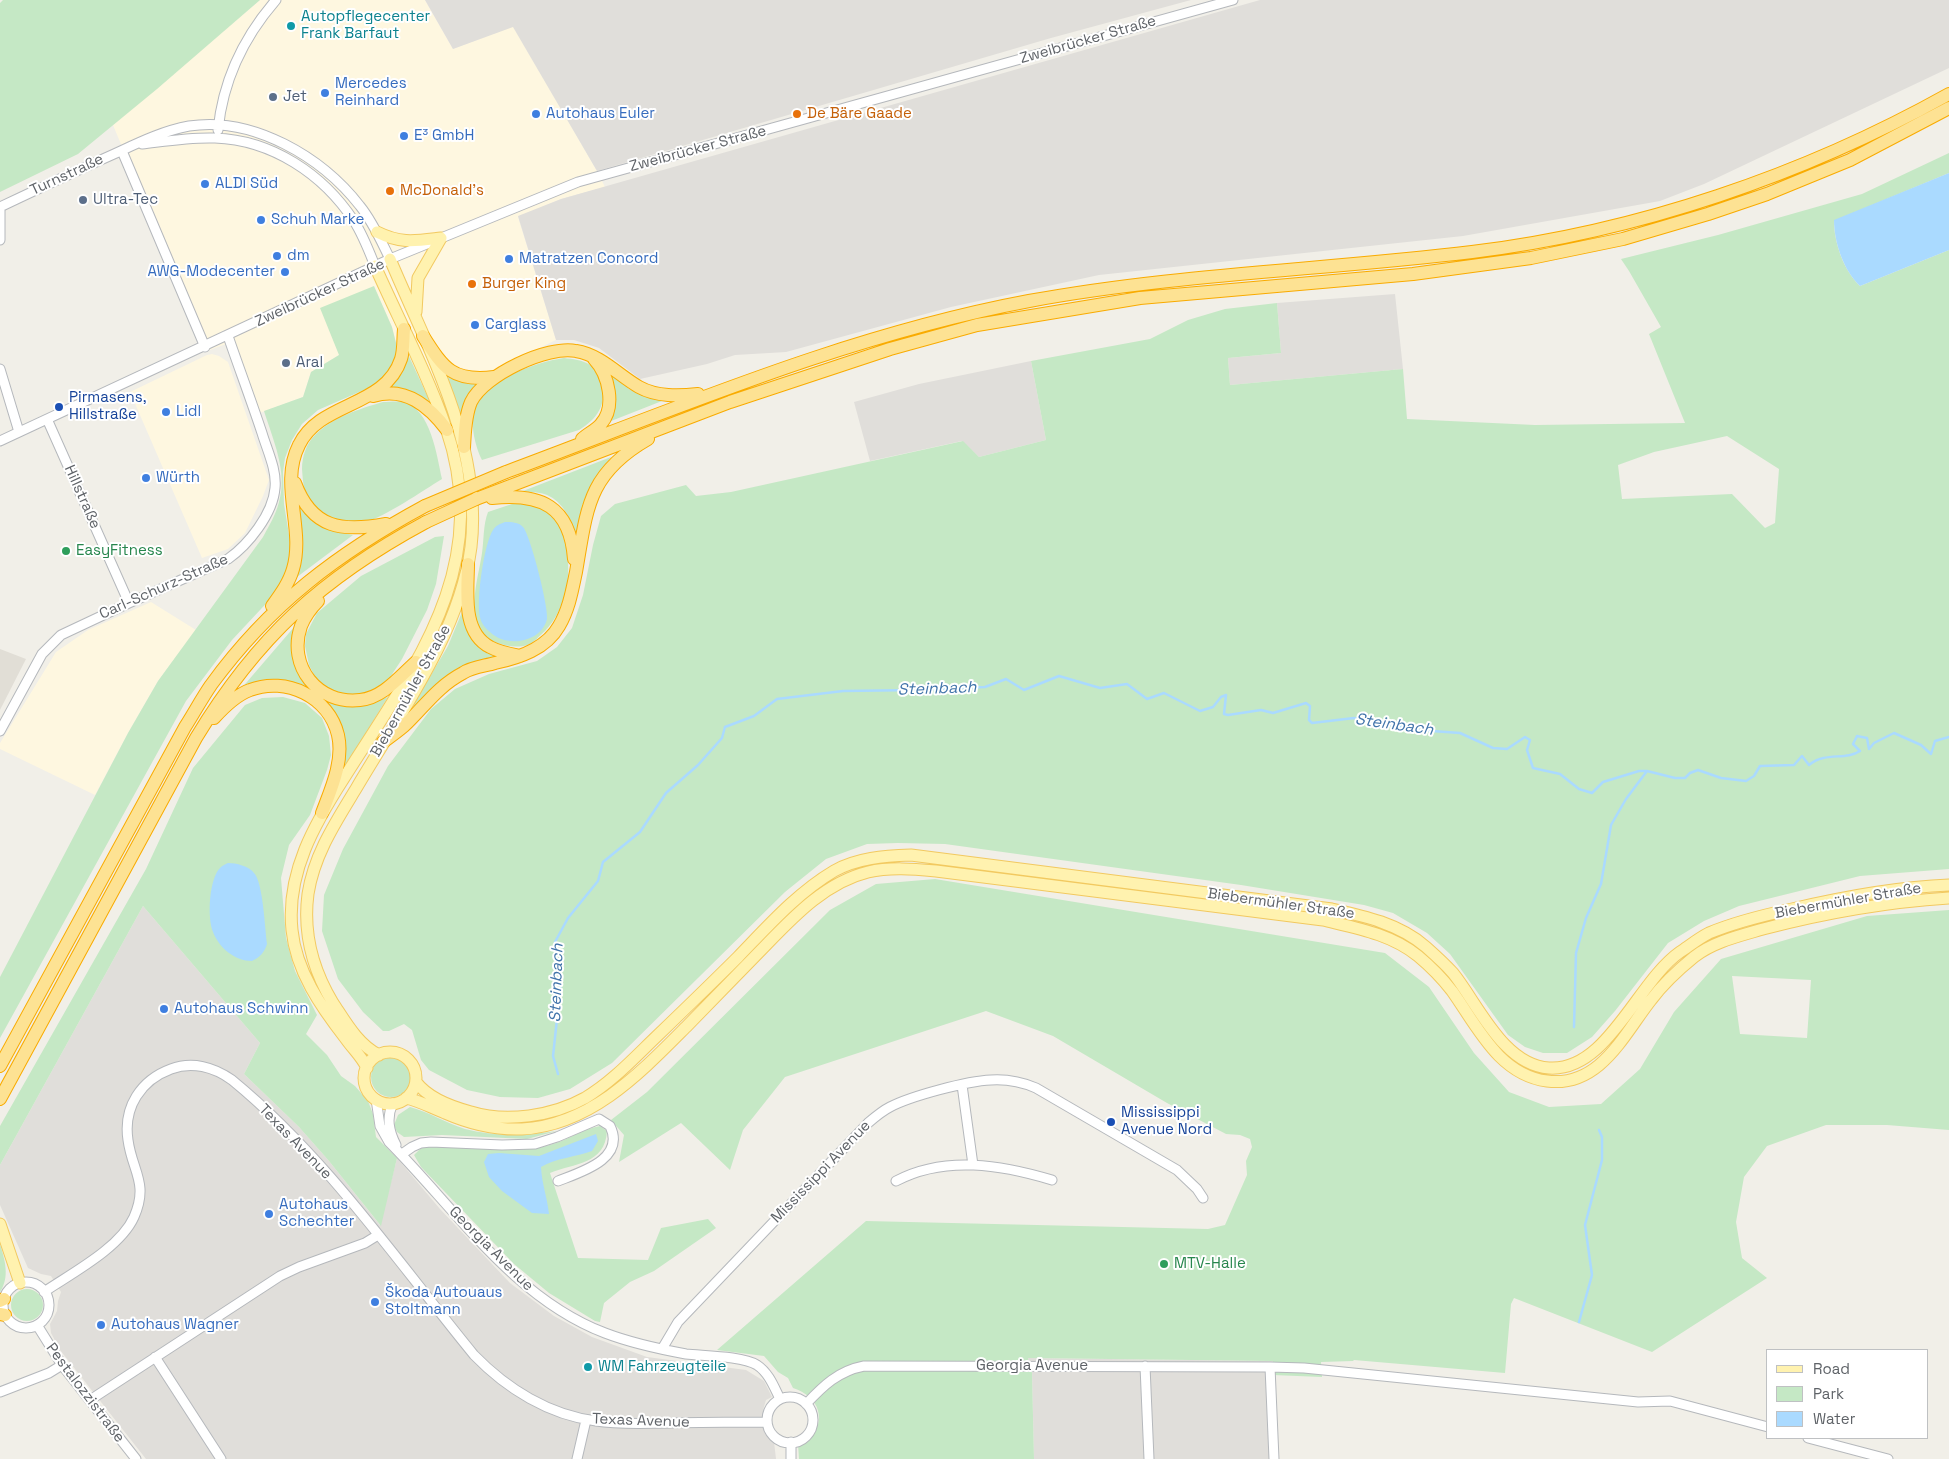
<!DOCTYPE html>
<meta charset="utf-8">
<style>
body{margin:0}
#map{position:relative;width:1949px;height:1459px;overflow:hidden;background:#f1efe8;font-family:"Space Grotesk",sans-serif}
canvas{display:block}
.legend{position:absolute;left:1766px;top:1349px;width:162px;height:90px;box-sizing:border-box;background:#fff;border:1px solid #bfc1c3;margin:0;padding:6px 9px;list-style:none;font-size:15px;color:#5f6368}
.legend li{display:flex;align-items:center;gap:10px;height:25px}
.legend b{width:25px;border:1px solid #bfc1c3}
</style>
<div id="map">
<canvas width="1949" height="1459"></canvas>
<ul class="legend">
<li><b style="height:6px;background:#fff2af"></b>Road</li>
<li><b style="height:14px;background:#c5e8c5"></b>Park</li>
<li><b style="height:14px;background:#aadaff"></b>Water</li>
</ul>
</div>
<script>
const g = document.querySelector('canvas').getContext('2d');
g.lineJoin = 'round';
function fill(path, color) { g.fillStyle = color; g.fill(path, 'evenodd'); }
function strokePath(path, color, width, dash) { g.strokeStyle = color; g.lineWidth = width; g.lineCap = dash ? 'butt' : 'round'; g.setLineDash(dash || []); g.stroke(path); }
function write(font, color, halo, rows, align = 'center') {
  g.font = font + ' "Space Grotesk",sans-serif'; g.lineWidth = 4; g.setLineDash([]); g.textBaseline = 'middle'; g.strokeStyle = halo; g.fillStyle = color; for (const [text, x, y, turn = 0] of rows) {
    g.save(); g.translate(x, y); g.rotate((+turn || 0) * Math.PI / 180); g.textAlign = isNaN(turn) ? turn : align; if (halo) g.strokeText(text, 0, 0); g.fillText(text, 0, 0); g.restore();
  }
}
fill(new Path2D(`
 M260,0H425L453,49L513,26L597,171L605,187L561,199L518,217L556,340L493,370L480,372L479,384L470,385L452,378L453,395L431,404L408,352L397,347L392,327L374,287L339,355L311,372L303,397L252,416L226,344L207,351L113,125Z
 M212,354L219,356L228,362L269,480L263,496L245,533L228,549L202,558L130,392L207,355Z
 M151,602L196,630L158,681L128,733L95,795L0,749V743L56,652L88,630Z`), '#fef7e0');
fill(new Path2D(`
 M425,0H1191L1051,38L597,171L513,27L453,49Z
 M1260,0H1949V68L1704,184L1660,201L1463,236L1099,275L951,307L786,352L735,355L707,364L640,379L599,348L574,340H556L518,216L561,199Z
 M1395,294L1403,369L1230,385L1228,358L1281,353L1277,303Z
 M1031,361L1046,440L979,457L962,441L870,461L854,402L919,384Z
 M143,906L260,1043L244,1074L299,1127L329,1161L380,1225L397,1158L440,1209L510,1283L554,1316L592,1337L647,1357L746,1370L764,1381L772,1397L766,1400L763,1410V1427L774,1442L776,1459H146L60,1350L51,1333L50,1324L57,1311L58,1301L61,1292L51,1276L41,1274L28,1268L0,1205V1165Z
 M1028,1358L1273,1361L1275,1459H1034L1032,1373Z`), '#e0deda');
fill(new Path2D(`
 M0,649L26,659L0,710Z`), '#e1ded6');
fill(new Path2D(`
 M3,0H260L157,89L78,154L0,192V3Z
 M1949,153V173L1834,221C1834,243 1844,271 1860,286L1949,250V869L1860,876L1739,906L1704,921L1668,943L1615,1011L1592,1037L1567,1053H1543L1525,1047L1508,1035L1450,954L1427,933L1393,913L1364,905L1241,885L945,844L898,843L867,844L826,859L785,892L612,1063L570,1089L538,1098L500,1097L467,1090L429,1070L421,1060L412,1030L404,1024L389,1031H383L363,1012L338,979L322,931L324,895L343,849L388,766L431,709L455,689L489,674L537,661L557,647L572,628L583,595L593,545L601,516L615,504L686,485L696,496L731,492L963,441L979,457L1046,440L1031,361L1150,339L1188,320L1225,309L1277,303L1281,353L1228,358L1230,385L1403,369L1407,419L1535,425L1685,423L1649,334L1661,327L1629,271L1621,259L1718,235L1862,194ZM1727,436L1779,469L1775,523L1765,528L1732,494L1622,499L1618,465L1654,452Z
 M374,286L392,327L397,347L395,363L389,375L373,386L318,410L302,424L292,440L285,458L283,472L284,504L291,547L286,574L275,594L232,640L186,701L0,1038V977L128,733L158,681L263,537C269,526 276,514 279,502C288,472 273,440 264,411L303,397L311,372L339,355L320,308Z
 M407,352L431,404C417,394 406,387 388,388C400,377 403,367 407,352Z
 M564,358C572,359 583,360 590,365C597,370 600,377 602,385C607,405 596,420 579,430L482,460C475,446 468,419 477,404C491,378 536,362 564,358Z
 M444,371C455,380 465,385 479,384L461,417Z
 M608,371L629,389L662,401L606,423Z
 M383,402C389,402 397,401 403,402C431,408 437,457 442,479C424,490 383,518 365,522C347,525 321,518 310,502C303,492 303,481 302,469C302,457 306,444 315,435C333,417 359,409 383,402Z
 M611,457L593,481L582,506L576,536C572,520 563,502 547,495C540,492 530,492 523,491Z
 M518,502C533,506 552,509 560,524C563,528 563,534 564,539C573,570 568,607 545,631C539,636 534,643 527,645C518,648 506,646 497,643C461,627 478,582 482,553C484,540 483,525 488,512Z
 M297,504C315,527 325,529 353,535L297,577L302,559Z
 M444,536L436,584L427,610L402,659L389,679L379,688L361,694H339L325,688L316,679L309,665L305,646L306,634L317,613L361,576L435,537Z
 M462,612C469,635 478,650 501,658L414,707L413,705L448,646Z
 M295,626C289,653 295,662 307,686L370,703L388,697L343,770L346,754L345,739L301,686L240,690Z
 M283,697L305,703L322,718L329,736L331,755L327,770L310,815L289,845L281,878L286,938L295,971L317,1015L306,1034L327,1055L341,1076L355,1086L368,1101L373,1114L376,1137L397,1158L381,1226L329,1161L299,1127L244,1074L260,1043L143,906L0,1165V1126L146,869L193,768L245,705L262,698Z
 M935,879L1385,953L1429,987L1474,1053L1509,1092L1549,1107L1601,1104L1640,1069L1674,1012L1721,959L1867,916L1949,910V1130L1887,1125H1826L1767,1146L1744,1177L1736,1222L1742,1258L1767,1278L1652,1352L1514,1298L1511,1304L1505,1373L1354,1360L1353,1361L1321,1362L1322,1377L1273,1375V1361L1028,1358L1032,1373L1034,1459H799L798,1444L809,1441C827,1420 820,1397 793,1388L788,1378L778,1372L764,1356L717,1350L866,1221L1208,1229L1225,1225L1247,1175L1246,1161L1252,1147L1250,1139L1240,1135L1226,1134L1167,1103L1053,1036L986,1011L785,1077L743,1130L730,1170L681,1123L619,1162L624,1135L611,1120L647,1092L830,910L876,884ZM1732,976L1811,980L1807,1038L1740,1034Z
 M371 1077a20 20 0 1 1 40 0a20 20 0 1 1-40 0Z
 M410,1107C429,1112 446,1123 465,1129C495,1137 527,1135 557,1131L527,1139L442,1135L404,1137L397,1132L394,1125L398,1115Z
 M600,1126L607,1131C605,1165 574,1163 550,1173L578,1258L648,1260L661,1228L708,1219L716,1228L654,1271L630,1282L604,1303L600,1322L595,1321L549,1293L514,1264L421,1167L414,1155L420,1149L429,1145C466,1147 519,1155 553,1144C570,1139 582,1129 600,1126Z
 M0,1244C5,1260 10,1277 0,1292Z
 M11 1305a16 16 0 1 1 32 0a16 16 0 1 1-32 0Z`), '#c5e8c5');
fill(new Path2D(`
 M1949,173V250L1860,286C1844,271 1834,243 1834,220Z
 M505,522C512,522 518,522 523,527C530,534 549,608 547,619C541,643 506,648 490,632C485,628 481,623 480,617C476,600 484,544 493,530C496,525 500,524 505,522Z
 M228,863C236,863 249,866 254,873C263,882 265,929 267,944C264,953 260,957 252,961C235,961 219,948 213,932C207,918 209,877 221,867C223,865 226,864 228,863Z
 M596,1134L598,1141L592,1151C576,1157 556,1158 541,1167C542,1185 547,1196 549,1214L532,1213L502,1191L489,1177L484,1162L488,1154L499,1153L539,1156Z`), '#aadaff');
strokePath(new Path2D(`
 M1574,1027L1576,953L1586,918L1601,884L1611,825L1626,799L1647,771
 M558,1074L553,1056L561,982L556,966L555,942L568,918L598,881L603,862L640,832L666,793L698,765L722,738L725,727L754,716L777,699L843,691L918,690L985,687L1006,679L1024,690L1059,676L1100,688L1127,684L1147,699L1164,693L1200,711L1213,707L1221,697L1226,695L1224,714L1228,715L1261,710L1273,713L1306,703L1310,706L1309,720L1312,723L1354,718L1418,730L1460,733L1493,748L1507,749L1525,737L1530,740L1527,750L1533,768L1560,774L1579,789L1592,793L1603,782L1639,771H1647L1675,778H1685L1690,773L1698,770L1721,778L1746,781L1754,776L1760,766L1794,765L1802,756L1809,765C1826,751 1845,761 1860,751L1853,744L1857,736L1867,738L1869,749L1874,743L1894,733L1921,745L1931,754L1935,741L1949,737
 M1579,1322L1592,1275L1585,1225L1602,1160V1137L1599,1130`), '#aadaff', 2.5);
const minor = new Path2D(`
 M218,130C223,80 243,38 276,0
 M142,144C167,141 191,137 215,138C272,140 323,174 354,221C363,235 369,251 375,266
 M122,151L205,347
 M0,207C38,189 76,171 114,154C138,143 162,131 189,126C253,116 322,157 360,206C373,222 381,241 390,259
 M0,208V240
 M0,369L19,432
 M47,419L129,603
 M0,441L390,259L578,182L1233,0
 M0,731L42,654L61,635L129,603L228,559C248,545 273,514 275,488C277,470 267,450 262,433C251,400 239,368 228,336
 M962,1085L973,1165
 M376,1099L380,1126L389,1142C456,1209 513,1298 605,1333C631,1343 659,1349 686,1354C704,1356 742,1356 757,1365C769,1373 774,1387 780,1399
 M393,1103C386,1118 389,1131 396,1145
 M402,1154L412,1147L421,1143L431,1142L502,1145L535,1144L557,1137L599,1119L610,1126C626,1159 581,1172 558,1181
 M896,1181C945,1155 1002,1165 1052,1180
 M3 1305a23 23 0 1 1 46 0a23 23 0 1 1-46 0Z
 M44,1292C72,1273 120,1248 134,1217C149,1183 132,1171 128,1140C123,1107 141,1080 171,1069C192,1061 214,1067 232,1080C327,1158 397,1261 474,1355C507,1389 549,1415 596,1421C621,1425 647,1423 672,1423C704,1422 736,1422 767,1422
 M37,1325L62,1365L136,1459
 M662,1349L678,1322L868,1123C875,1117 882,1111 890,1107C911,1096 967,1081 991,1080C1007,1079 1022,1082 1036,1088L1177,1170L1197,1189L1203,1198
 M155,1357L221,1459
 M1145,1366L1149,1459
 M1270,1367L1274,1459
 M0,1392L49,1373L62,1365
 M767 1420a23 23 0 1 1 46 0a23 23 0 1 1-46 0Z
 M90,1400L280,1276L299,1267L365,1243L378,1235
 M806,1404C823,1386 838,1371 864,1366L1270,1367L1304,1368L1638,1402L1670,1401L1768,1427
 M1808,1438L1888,1459
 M791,1442V1459
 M577,1459L586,1420`);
const major = new Path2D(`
 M377,232C401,244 415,241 441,238
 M416,312L418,278L441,238
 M364 1078a26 26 0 1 1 52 0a26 26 0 1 1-52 0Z
 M379,1055C358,1045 345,1021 333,1003C313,970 303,932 308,894C314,854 337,820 357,787C400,714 460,632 471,547C483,445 428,350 390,259
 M367,1068C362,1057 353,1049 346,1039C321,1007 296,971 292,930C286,873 315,823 344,778C414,667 494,568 446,428C427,373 399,320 375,266
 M416,1082C428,1098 452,1107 471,1112C506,1123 553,1116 585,1098C612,1082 634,1058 657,1036C684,1010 711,984 738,957C768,926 797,893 834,871C857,858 884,856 911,855L1332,909C1364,916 1400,924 1426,947C1435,955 1445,964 1453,973C1478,1004 1503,1065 1549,1068C1607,1072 1637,982 1680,952C1689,946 1699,938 1709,933C1735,922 1764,915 1792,909C1843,897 1897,887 1949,885
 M406,1098C420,1101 432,1108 445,1113C470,1124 495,1130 522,1129C592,1125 642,1071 688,1025C714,998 741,971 767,944C796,914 827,882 868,872C890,867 913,869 936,871L1323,920C1356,928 1391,934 1418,956C1430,966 1442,978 1452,991C1477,1026 1499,1075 1547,1081C1600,1088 1624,1034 1651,1000C1663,984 1678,970 1694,957C1713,942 1739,936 1763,929C1824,913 1886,902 1949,898
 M0,1224L20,1283`);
const highway = new Path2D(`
 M423,336C444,369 453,382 494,377
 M373,396C405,386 429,406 447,430
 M582,439C587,434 596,430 601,424C616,407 609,375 594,359
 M464,447C465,432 465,416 471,402C484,375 548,345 576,351C601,355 618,375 639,387C657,397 679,396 698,394
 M506,472C678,408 847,335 1029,301C1175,274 1324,270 1472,252C1637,232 1804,175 1949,94
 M295,483C312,529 342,532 386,524
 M492,498C541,493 570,506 574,559
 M476,499L730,402L890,349L977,325L1140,298L1413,274L1531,258L1623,239L1708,214L1767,194L1850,160L1949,108
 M468,564C468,590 461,632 490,647C499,652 510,654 520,656
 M318,601C311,608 305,616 301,626C287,666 318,705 360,700C383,698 400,676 416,662
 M272,606C280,595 289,583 293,569C305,529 279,484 299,445C320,401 385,408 401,359C404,350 403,339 404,329
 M214,718C224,707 236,695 250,690C286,676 329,697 338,735C344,761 331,789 322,813
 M383,742C390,737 397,732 404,726C424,707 438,686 463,673C472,667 485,666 495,663C519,658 546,649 559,626C569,609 572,591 576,572C587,509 587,474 648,439
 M0,1066L185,727C194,713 202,698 211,685C270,604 338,553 425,506
 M0,1099L196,738C257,637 322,578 426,522
 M0,1301L4,1299
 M0,1314L5,1315`);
strokePath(minor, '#b5b8bc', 11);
strokePath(major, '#f2c960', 13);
strokePath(highway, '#f9ab00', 14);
strokePath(minor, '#fff', 9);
strokePath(major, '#fff2af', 11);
strokePath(highway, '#fde293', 12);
const highwayBridge = new Path2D(`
 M425,506L506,472
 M426,522L476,499`);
strokePath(highwayBridge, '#f9ab00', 14, []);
strokePath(highwayBridge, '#fde293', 12);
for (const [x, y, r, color] of [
 [291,26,5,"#0f9aa8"],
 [325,93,5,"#3f7fe0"],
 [273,97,5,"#5c6f8a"],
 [536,114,5,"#3f7fe0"],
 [797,114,5,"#e8710a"],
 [404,136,5,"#3f7fe0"],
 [205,184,5,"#3f7fe0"],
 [390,191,5,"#e8710a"],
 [83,200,5,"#5c6f8a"],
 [261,220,5,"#3f7fe0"],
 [277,256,5,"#3f7fe0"],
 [509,259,5,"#3f7fe0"],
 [285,272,5,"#3f7fe0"],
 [472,284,5,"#e8710a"],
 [475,325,5,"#3f7fe0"],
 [286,363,5,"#5c6f8a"],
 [59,407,5,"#1a4fb4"],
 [166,412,5,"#3f7fe0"],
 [146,478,5,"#3f7fe0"],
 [66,551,5,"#2e9e5b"],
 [164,1009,5,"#3f7fe0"],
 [1111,1122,5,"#1a4fb4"],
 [269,1214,5,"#3f7fe0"],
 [1164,1264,5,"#2e9e5b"],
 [375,1302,5,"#3f7fe0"],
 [101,1325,5,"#3f7fe0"],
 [588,1367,5,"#0f9aa8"]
]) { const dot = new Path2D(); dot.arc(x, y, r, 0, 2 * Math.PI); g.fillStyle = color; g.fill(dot); strokePath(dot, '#fff', 2); }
write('15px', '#0d838f', '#fff', [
 ["Autopflegecenter",301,17],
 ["Frank Barfaut",301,34],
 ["WM Fahrzeugteile",598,1367]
], 'left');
write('15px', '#5f6368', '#fff', [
 ["Zweibrücker Straße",1088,40,-16],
 ["Zweibrücker Straße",698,149,-15],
 ["Turnstraße",67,175,-25],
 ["Zweibrücker Straße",320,293,-25],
 ["Hillstraße",82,497,66],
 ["Carl-Schurz-Straße",164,587,-24],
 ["Biebermühler Straße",411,691,-61],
 ["Biebermühler Straße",1848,901,-10],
 ["Biebermühler Straße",1281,904,8],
 ["Texas Avenue",295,1142,46],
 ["Mississippi Avenue",821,1172,-46],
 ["Georgia Avenue",491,1249,45],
 ["Georgia Avenue",1032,1366],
 ["Pestalozzistraße",85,1393,53],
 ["Texas Avenue",641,1421,2]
]);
write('15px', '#366cbe', '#fff', [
 ["Mercedes",335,84],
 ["Reinhard",335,101],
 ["Autohaus Euler",546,114],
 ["E³ GmbH",414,136],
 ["ALDI Süd",215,184],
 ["Schuh Marke",271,220],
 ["dm",287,256],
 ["Matratzen Concord",519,259],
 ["AWG-Modecenter",275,272,"right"],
 ["Carglass",485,325],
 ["Lidl",176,412],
 ["Würth",156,478],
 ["Autohaus Schwinn",174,1009],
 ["Autohaus",279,1205],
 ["Schechter",279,1222],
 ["Škoda Autouaus",385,1293],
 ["Stoltmann",385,1310],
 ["Autohaus Wagner",111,1325]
], 'left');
write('15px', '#4e5e75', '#fff', [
 ["Jet",283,97],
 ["Ultra-Tec",93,200],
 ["Aral",296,363]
], 'left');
write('15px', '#c56008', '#fff', [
 ["De Bäre Gaade",807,114],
 ["McDonald's",400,191],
 ["Burger King",482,284]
], 'left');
write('15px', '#164399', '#fff', [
 ["Pirmasens,",69,398],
 ["Hillstraße",69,415],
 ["Mississippi",1121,1113],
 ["Avenue Nord",1121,1130]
], 'left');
write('15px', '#27864d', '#fff', [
 ["EasyFitness",76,551],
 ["MTV-Halle",1174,1264]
], 'left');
write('italic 16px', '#4174aa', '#fff', [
 ["Steinbach",937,689,-2],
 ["Steinbach",1394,725,8],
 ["Steinbach",557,983,-88]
]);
</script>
